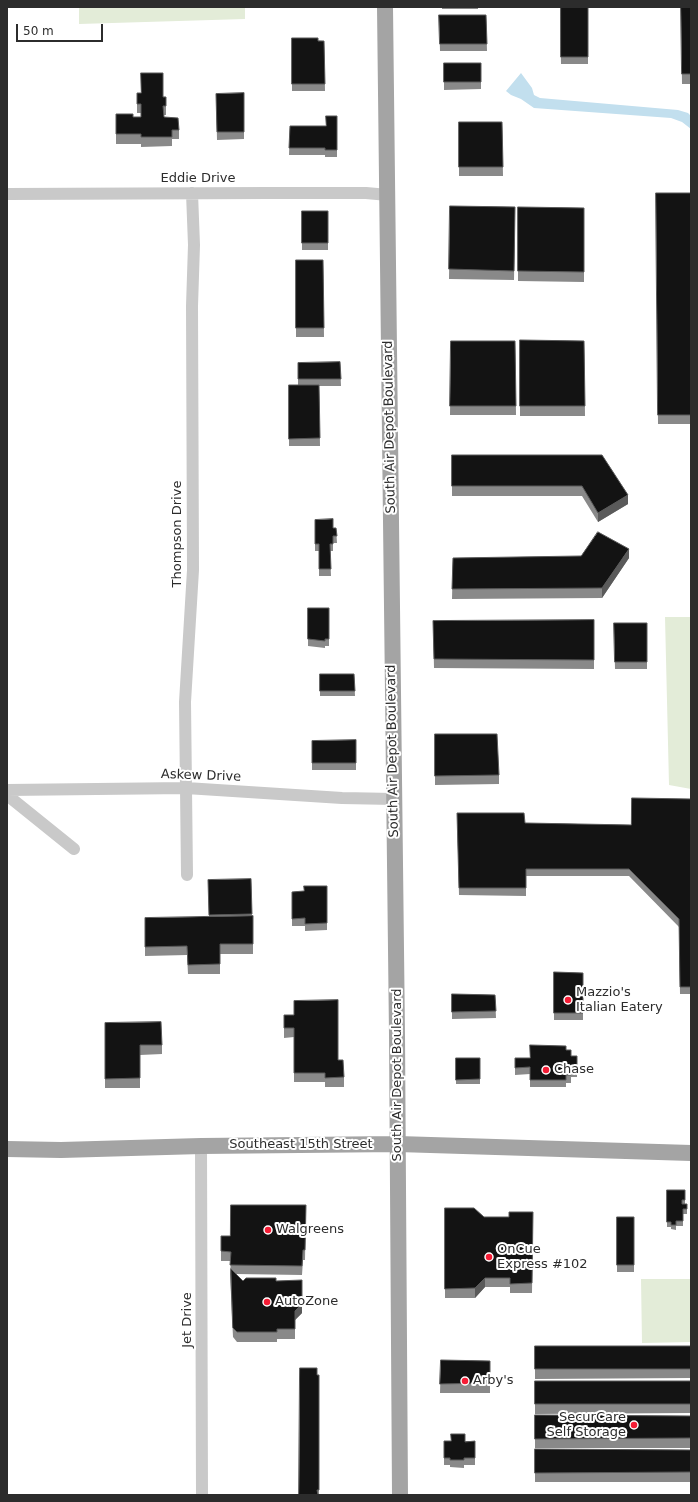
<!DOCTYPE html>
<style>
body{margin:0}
#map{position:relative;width:698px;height:1502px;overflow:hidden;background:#fff;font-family:"DejaVu Sans",sans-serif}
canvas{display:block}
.frame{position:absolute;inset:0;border:8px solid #2c2c2c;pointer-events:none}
.scale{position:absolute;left:16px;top:24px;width:87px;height:18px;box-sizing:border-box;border:2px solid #2c2c2c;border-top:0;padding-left:5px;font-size:12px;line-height:14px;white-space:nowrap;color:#2c2c2c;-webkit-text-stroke:3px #fff;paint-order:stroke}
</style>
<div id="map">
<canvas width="698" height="1502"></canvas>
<div class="frame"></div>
<div class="scale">50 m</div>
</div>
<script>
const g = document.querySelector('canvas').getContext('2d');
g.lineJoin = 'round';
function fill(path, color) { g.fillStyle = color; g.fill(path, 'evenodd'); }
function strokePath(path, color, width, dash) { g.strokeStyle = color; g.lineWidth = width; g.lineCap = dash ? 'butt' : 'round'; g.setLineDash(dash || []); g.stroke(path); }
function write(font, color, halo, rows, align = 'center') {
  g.font = font + ' "DejaVu Sans",sans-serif'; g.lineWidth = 4; g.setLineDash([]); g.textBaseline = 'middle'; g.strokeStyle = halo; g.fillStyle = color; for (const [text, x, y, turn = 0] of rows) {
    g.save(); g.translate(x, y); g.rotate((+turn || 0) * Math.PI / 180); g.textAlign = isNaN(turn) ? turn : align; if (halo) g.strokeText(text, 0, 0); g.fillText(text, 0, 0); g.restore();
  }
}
fill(new Path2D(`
 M79,7H245V19L79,24Z
 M665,617H691V789L669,785Z
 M641,1279H691V1342L642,1343Z`), '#e3ecd8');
fill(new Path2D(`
 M521,73L532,88L534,95L540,98L678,110L688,113L691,116V129L682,122L671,118L534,108L521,99L511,95L506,91Z`), '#c2dfee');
strokePath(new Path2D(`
 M7,194L268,193H366L388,195
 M7,790L186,788L342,798L394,799
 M7,795L74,849
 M187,875L185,702L193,570L192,306L194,245L192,193
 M201,1146L202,1495`), '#c9c9c9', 12);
strokePath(new Path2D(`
 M385,7L397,1034L400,1495
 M7,1149L61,1150L201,1146L398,1144L691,1153`), '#a4a4a4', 16);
fill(new Path2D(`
 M442,7H478V9H442Z
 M560,7H588V64H561Z
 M681,7H691V84H682Z
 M439,15H486L487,51H440Z
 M292,38L324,41L325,91H292Z
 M444,63H481V89L444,90Z
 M137,93L166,97V115H163L164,117L179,130V139H172V146L141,147V144H116V114L133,117H141V113H137Z
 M244,93V139L217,140L216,94Z
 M337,116V157H325V155H289L290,126H326Z
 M459,122H502L503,176H459Z
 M656,193H691V424H658Z
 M450,206L515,207L514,280L449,279Z
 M518,207L584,208V282L518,281Z
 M302,211H328V250H302Z
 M296,260H323L324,337H296Z
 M520,340L584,341L585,416H520Z
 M451,341H515L516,415H450Z
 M340,362L341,386H319L320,446H289V385H298V363Z
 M452,455H602L628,504L598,522L582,496H452Z
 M315,520L333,528H336L337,543H333V551H330L331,576H319V551H315Z
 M453,558H629L602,598L452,599Z
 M308,608H329V646H325V648L308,646Z
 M594,620V669L434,668L433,621Z
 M614,623H647V669H615Z
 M320,674H354L355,696H320Z
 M435,734L499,775V784L435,785Z
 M356,740V770H312V741Z
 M691,799V994H680L679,927L629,876H526V896L459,895L457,813L525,823L631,825Z
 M251,879L252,916H253V954H220V974H188L187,955L145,956V918L209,917L208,880Z
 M327,886V930L305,931V926H292V892L304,891Z
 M554,972L583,973V1020H554Z
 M452,994L495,995L496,1018L452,1019Z
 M284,1015L338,1060L344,1077V1087H325V1082H294V1037L284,1038Z
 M105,1023L162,1045V1054L140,1055V1088H105Z
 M566,1050L571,1056H577V1077H571V1083H566V1087H530V1074L515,1075V1068L530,1058Z
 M456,1058H480V1084H456Z
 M667,1190H685V1204H687V1214H683V1226H676V1230L671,1229V1227H667Z
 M306,1205L305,1260H303L302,1275L236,1274L243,1281H276L302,1313L295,1320V1339H277V1342H237L233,1337L230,1274L231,1261H221V1251L230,1236Z
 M445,1208L484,1217H509L533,1212L532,1293H510V1287H485L475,1298H445Z
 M617,1217H634V1272H617Z
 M535,1346H691V1378L535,1379Z
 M441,1360L490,1361V1393H440Z
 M317,1375H319V1495H299Z
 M535,1381H691V1413L535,1414Z
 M535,1415L691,1416V1448H535Z
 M444,1441H475V1465H464V1468L450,1467V1465H444Z
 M535,1449L691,1450V1482H535Z`), '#898989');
fill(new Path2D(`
 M628,495V504L598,522V513Z
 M629,549V558L602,598V588Z
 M485,1278V1287L475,1298V1288Z
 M302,1304V1313L295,1320V1311Z`), '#5a5a5a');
const building = new Path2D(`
 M561,7H588V57H561Z
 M681,7H691V74H682Z
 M439,15H486L487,44H440Z
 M292,38H318V41H324L325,84H292Z
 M444,63H481V82H444Z
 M141,73H163V97H166V106H163L164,117L178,118L179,130H172V137H141V134H116V114H133V117H141V104H137V93H141Z
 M244,93V132H217L216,94Z
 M326,116H337V150H325V148H289L290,126H326Z
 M459,122H502L503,167H459Z
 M656,193H691V415H658Z
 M450,206L515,207L514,271L449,269Z
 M518,207L584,208V272L518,271Z
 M302,211H328V243H302Z
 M296,260H323L324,328H296Z
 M520,340L584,341L585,406H520Z
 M451,341H515L516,406H450Z
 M340,362L341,379H298V363Z
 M289,385H319L320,438L289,439Z
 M452,455H602L628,495L598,513L582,486H452Z
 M333,519V528H336L337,536H333V544H330L331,569H319V544H315V520Z
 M598,532L629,549L602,588L452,589L453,558L581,556Z
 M308,608H329V639H325V641L308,639Z
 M594,620V660L434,659L433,621Z
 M614,623H647V662H615Z
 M320,674H354L355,691H320Z
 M435,734H497L499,775L435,776Z
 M356,740V763H312V741Z
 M632,798L691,799V987H680L679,919L629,869H526V888H459L457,813H524L525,823L631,825Z
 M251,879L252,914L209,915L208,880Z
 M304,886H327V923L305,924V918L292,919V892L304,891Z
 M253,916V944H220V964L188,965L187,946L145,947V918Z
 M554,972L583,973V1013H554Z
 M452,994L495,995L496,1011L452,1012Z
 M338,1000V1060H343L344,1077L325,1078V1073H294V1028H284V1015H294V1001Z
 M161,1022L162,1045H140V1078L105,1079V1023Z
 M530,1045L566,1046V1050H571V1056H577V1070H571V1075H566V1080H530V1067L515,1068V1058H530Z
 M456,1058H480V1079L456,1080Z
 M667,1190H685V1200H682V1204H687V1209H683V1221H676V1225H671V1222H667Z
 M231,1205H306L305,1250H303L302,1266L230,1265L231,1252L221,1251V1236H230Z
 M445,1208H474L484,1217H509V1212H533L532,1283L510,1284V1278H485L475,1288L445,1289Z
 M617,1217H634V1265H617Z
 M231,1269L243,1281L246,1278H276V1281L302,1280V1304L295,1311V1329H277V1332H237L233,1328Z
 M535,1346H691V1369H535Z
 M441,1360L490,1361V1383L440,1384Z
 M300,1368H317V1375H319V1490H317L318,1495H299Z
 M535,1381H691V1404H535Z
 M535,1415L691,1416V1438L535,1439Z
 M451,1434H465V1442L475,1441V1458H464V1460H450V1458H444V1441H451Z
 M535,1449L691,1450V1472L535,1473Z`);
fill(building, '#131313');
strokePath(building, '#5a5a5a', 1);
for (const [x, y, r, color] of [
 [568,1000,4,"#f51c35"],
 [546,1070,4,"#f51c35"],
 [268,1230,4,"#f51c35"],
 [489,1257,4,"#f51c35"],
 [267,1302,4,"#f51c35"],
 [465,1381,4,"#f51c35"],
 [634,1425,4,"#f51c35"]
]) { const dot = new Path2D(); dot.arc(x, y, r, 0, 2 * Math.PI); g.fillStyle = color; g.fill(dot); strokePath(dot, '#fff', 1.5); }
write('13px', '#2c2c2c', '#fff', [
 ["Eddie Drive",198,179],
 ["South Air Depot Boulevard",390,427,-91],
 ["Thompson Drive",178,534,-90],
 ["South Air Depot Boulevard",393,751,-91],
 ["Askew Drive",201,776,2],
 ["South Air Depot Boulevard",398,1075,-90],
 ["Southeast 15th Street",301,1145],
 ["Jet Drive",188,1320,-90]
]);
write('13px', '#2c2c2c', '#fff', [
 ["Mazzio's",576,993],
 ["Italian Eatery",576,1008],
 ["Chase",554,1070],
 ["Walgreens",276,1230],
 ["OnCue",497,1250],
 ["Express #102",497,1265],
 ["AutoZone",275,1302],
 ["Arby's",473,1381],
 ["SecurCare",626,1418,"right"],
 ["Self Storage",626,1433,"right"]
], 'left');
</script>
